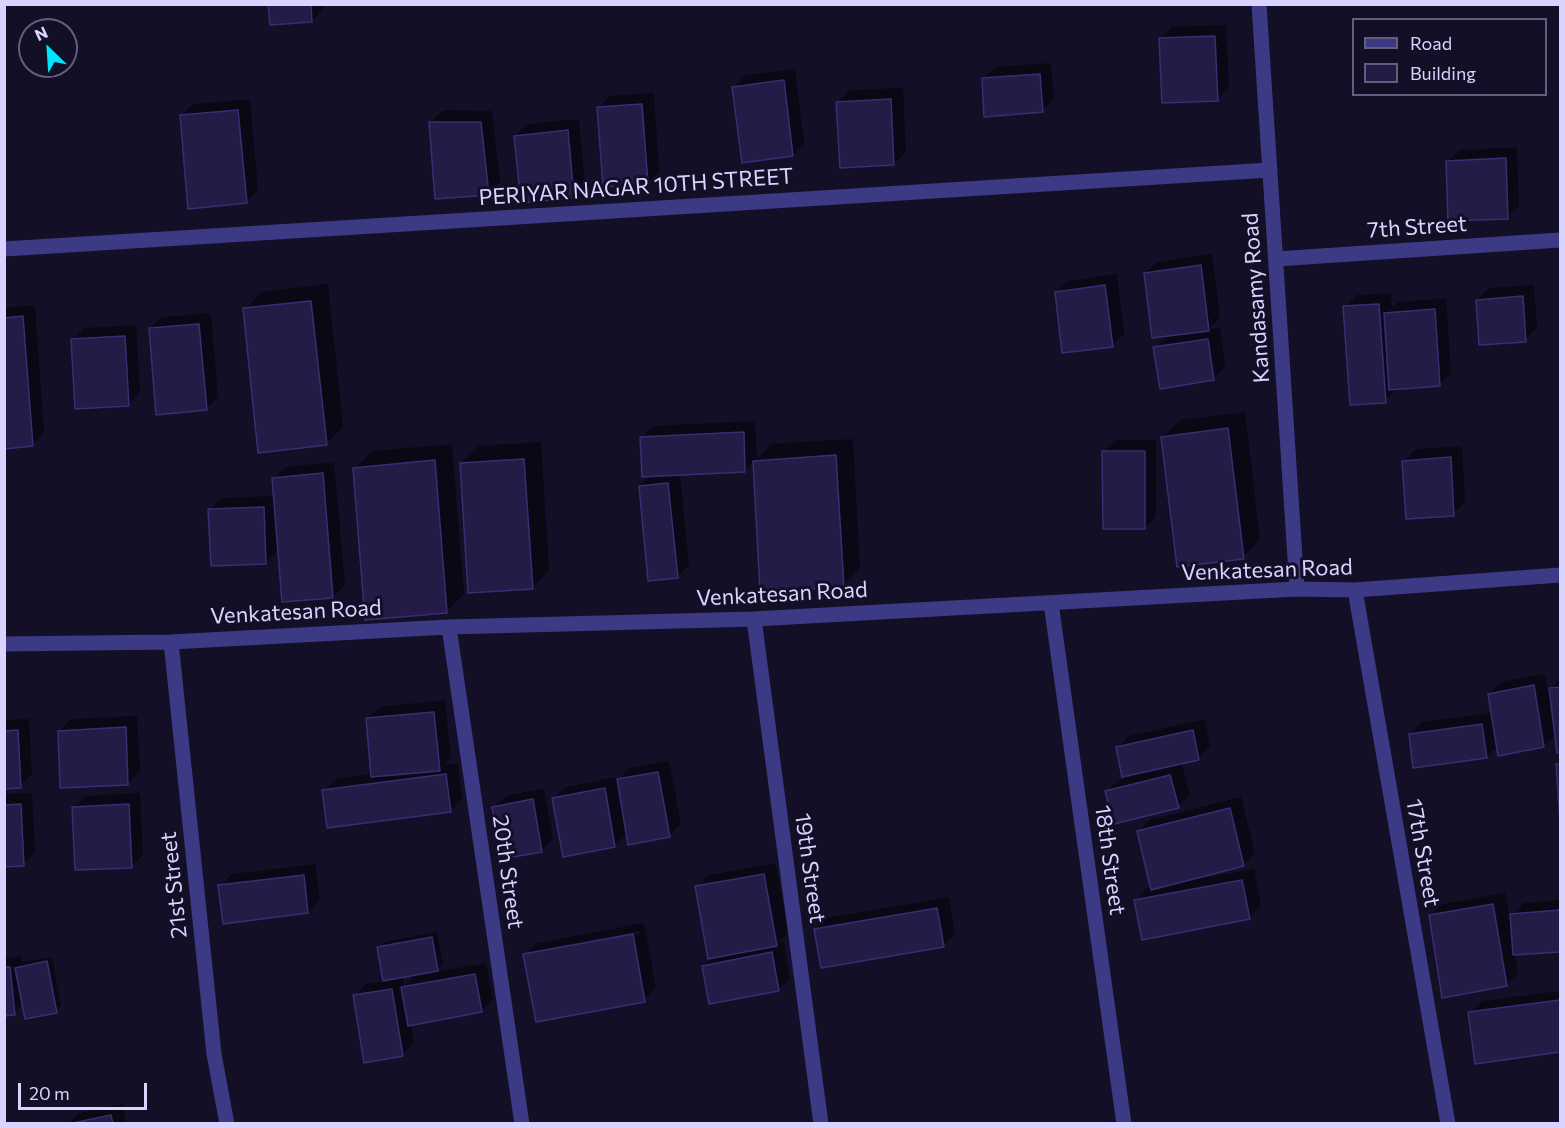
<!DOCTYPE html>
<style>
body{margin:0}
#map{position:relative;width:1565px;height:1128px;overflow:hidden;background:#130f26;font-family:Commissioner,sans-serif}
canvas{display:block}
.frame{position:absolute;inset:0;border:6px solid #d9d4ff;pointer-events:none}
.legend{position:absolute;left:1352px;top:18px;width:195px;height:78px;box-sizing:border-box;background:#130f26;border:2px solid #625e7d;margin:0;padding:8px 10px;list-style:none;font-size:18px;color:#d9d4ff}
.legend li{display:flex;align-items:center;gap:12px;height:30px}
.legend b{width:30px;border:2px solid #625e7d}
.north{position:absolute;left:18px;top:18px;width:60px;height:60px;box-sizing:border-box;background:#130f26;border:2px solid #625e7d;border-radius:50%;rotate:335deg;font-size:16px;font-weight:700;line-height:24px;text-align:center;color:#d9d4ff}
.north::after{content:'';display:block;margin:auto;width:21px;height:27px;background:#00e5ff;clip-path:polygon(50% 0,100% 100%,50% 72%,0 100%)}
.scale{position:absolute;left:18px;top:1083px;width:129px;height:27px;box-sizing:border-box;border:3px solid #d9d4ff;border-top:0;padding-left:8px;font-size:18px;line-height:21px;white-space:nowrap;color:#d9d4ff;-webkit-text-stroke:4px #130f26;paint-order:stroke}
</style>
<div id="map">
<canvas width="1565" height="1128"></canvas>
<div class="frame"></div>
<ul class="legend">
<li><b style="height:8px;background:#3d3a85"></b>Road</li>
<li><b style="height:16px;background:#241b47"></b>Building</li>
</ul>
<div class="north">N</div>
<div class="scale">20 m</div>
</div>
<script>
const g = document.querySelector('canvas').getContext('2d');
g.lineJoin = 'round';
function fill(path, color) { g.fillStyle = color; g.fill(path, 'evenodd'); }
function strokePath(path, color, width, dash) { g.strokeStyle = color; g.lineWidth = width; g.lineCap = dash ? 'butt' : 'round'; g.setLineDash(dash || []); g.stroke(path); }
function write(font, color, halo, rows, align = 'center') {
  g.font = font + ' Commissioner,sans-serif'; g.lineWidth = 6; g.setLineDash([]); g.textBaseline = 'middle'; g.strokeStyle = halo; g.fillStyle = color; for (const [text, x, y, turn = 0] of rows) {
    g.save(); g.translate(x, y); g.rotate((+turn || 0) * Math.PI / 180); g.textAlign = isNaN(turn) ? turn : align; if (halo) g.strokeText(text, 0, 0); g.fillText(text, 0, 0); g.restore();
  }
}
fill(new Path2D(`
 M270,4H323V9L312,21Z
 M1226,25L1229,88L1217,99L1161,39L1172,27Z
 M1051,63L1054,99L1042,111L983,79L995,67Z
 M795,69L804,143L793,155L734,87L746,75Z
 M903,88L906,152L894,164L838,102L850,90Z
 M654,93L659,171L648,182L598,108L610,96Z
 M250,99L258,190L247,202L181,116L193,104Z
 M443,110L492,111L500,182L489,194L431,122Z
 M579,119L585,185L573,197L515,136L527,124Z
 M1517,147L1519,206L1507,217L1447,162L1459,150Z
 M1212,254L1220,318L1209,329L1220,328L1225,367L1213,379L1155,348L1168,335L1145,273L1157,262Z
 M1117,274L1124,334L1113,345L1056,293L1068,281Z
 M328,284L343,427L326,444L245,309L262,292Z
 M1534,285L1537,328L1525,340L1477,300L1489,288Z
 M1391,293L1392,308L1398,302L1446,298L1451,373L1439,385L1397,388L1385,401L1345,307L1357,295Z
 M35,305L44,433L32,445L4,447V308Z
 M211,313L218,397L206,409L150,328L162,317Z
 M136,325L140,392L128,404L72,340L84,328Z
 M1245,412L1260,540L1243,557L1163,437L1180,420Z
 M755,421L757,459L771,444L853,439L860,568L843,585L754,461L745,470L680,474L689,565L677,577L640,486L651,475L641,438L653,426Z
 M1115,440H1156V516L1145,528L1103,452Z
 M541,442L549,571L532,588L461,463L479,446Z
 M452,444L464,594L447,611L355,468L372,451Z
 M1462,446L1465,502L1453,514L1404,461L1416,449Z
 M334,462L345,585L333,597L279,549L265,563L210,510L221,498L275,496L274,479L285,467Z
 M1545,674L1548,692L1560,679V752H1558L1556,734L1544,746L1498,745L1486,757L1410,734L1422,722L1492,713L1489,694L1501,682Z
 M445,700L451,758L443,765L458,763L462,799L450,811L324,791L336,779L372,774L367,719L379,707Z
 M137,716L140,772L128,783L59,731L71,719Z
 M29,719L32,774L20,786L4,787V720Z
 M1205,719L1210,746L1199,758L1181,762L1190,795L1178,806L1107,791L1119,780L1143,773L1118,748L1129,736Z
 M669,761L681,824L669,836L628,833L615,846L554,798L566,787L616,777L617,781L630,768Z
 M1560,762V802L1558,765Z
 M544,788L553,839L541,851L494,807L506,796Z
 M32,793L35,853L23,864L4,865V794Z
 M140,793L143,855L131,867L74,808L86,796Z
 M1241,797L1255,853L1244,865L1197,877L1198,879L1254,869L1261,906L1249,918L1135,900L1147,888L1152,887L1138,832L1150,820Z
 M776,863L788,933L779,942H784L790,978L778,990L704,966L714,956L697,887L709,875Z
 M315,864L320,900L308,912L220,886L232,874Z
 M1505,893L1511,927H1513L1512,915L1524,903L1560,900V950L1515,954L1518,973L1506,985L1430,916L1442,904Z
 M949,897L955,934L943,946L815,930L827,918Z
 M644,923L656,988L644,1000L525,955L537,943ZM640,931V934L536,954V951Z
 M437,932L443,964L434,972L486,963L493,999L481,1011L411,1024L414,1043L402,1055L355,996L366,984L385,981L379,948L385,942ZM417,973L404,986L403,976Z
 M21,956L22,962L52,957L61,1006L56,1011L23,1004L14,1013L4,1014V958Z
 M1560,991V1051L1476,1062L1470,1013L1482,1001Z
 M123,1104L126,1124H68L79,1113Z
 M1122,1120V1124H1093Z`), '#0007');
const building = new Path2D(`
 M268,4H311L312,22L270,25Z
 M1215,36L1218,101L1162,103L1159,38Z
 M1040,74L1043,112L984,117L982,78Z
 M784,80L793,156L742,163L732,87Z
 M891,99L894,165L840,168L836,102Z
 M642,104L648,184L603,187L597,107Z
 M238,110L247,203L188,209L180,115Z
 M429,122H481L489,195L435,199Z
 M568,130L574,198L521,203L514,136Z
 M1506,158L1508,219L1448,221L1446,161Z
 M1201,265L1209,331L1152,338L1144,273Z
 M1105,285L1113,347L1062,353L1055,292Z
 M1523,296L1526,342L1479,345L1476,300Z
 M311,301L327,445L258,453L243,308Z
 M1379,304L1386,403L1350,405L1343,306Z
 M1435,309L1440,386L1389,390L1384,313Z
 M23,316L33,446L4,449V318Z
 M199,324L207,410L156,415L149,328Z
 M125,336L129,406L75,409L71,339Z
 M1208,339L1214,380L1160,389L1153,347Z
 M1228,428L1244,559L1177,567L1161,437Z
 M744,432L745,472L642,477L640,437Z
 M1102,451H1145V529H1103Z
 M836,455L844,587L760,592L753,461Z
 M1451,457L1454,516L1406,519L1402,461Z
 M524,459L533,589L468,593L460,463Z
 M435,460L447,613L365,620L353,468Z
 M323,473L333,598L282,602L272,478Z
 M668,483L678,578L648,581L639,486Z
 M264,507L266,564L211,566L208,509Z
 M1534,685L1544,747L1498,756L1488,694Z
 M1560,687V753H1557L1549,688Z
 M434,712L440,771L371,777L366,718Z
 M1482,724L1487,758L1413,768L1409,734Z
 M126,727L128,785L60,788L58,731Z
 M18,730L21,788L4,789V731Z
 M1193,730L1199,760L1122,777L1116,747Z
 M1556,764H1560V822Z
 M658,772L670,837L628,845L617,779Z
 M446,774L451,812L327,828L322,790Z
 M1170,775L1179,808L1114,824L1105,791Z
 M605,788L615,847L563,857L552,798Z
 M533,799L542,852L501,859L492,807Z
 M21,804L24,866L4,867V805Z
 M129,804L132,868L75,870L72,807Z
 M1230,808L1244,866L1151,890L1137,831Z
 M764,874L777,946L708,959L695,886Z
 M304,875L308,913L223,924L218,885Z
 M1242,880L1250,919L1142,940L1134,900Z
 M1493,904L1507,986L1442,998L1429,915Z
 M937,908L944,947L821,968L814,929Z
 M1560,910V952L1513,955L1510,914Z
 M633,934L645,1002L536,1022L523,954Z
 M432,937L438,971L383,981L377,947Z
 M772,952L779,991L709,1004L702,966Z
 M47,961L57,1013L25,1019L15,968Z
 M4,967H10L15,1015L4,1016Z
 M475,974L482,1012L408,1026L401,987Z
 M392,989L403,1056L364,1063L353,995Z
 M1560,1000V1052L1475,1064L1468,1012Z
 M111,1115L113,1124H68Z`);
fill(building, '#241b47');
strokePath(building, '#3b2d73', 1.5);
strokePath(new Path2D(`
 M1259,4L1297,589
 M4,249L1270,170
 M1276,259L1560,240
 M1355,590L1448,1124
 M1051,603L1124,1124
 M754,619L821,1124
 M449,627L522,1124
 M171,642L214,1054L227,1124
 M4,644L171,642L449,627L754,619L1297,589L1355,590L1560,575`), '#3d3a85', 15);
write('22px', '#d9d4ff', '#130f26', [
 ["PERIYAR NAGAR 10TH STREET",636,187,-4],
 ["7th Street",1417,227,-4],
 ["Kandasamy Road",1256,298,-94],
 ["Venkatesan Road",1267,570,-2],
 ["Venkatesan Road",782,594,-3],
 ["Venkatesan Road",296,612,-3],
 ["17th Street",1423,853,80],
 ["18th Street",1110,860,82],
 ["19th Street",810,868,82],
 ["20th Street",508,872,82],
 ["21st Street",174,885,-96]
]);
</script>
